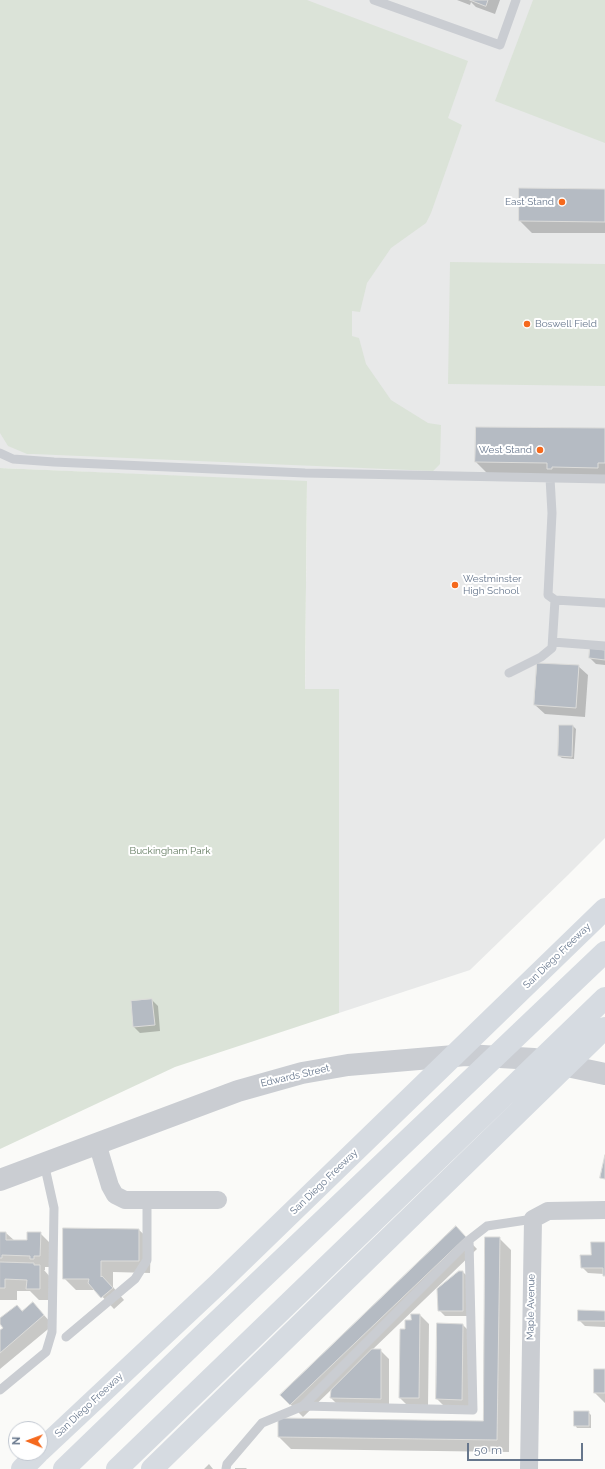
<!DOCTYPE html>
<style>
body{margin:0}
#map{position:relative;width:605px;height:1469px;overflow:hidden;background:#fafaf8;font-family:Raleway,sans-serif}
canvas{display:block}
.north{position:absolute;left:8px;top:1421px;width:40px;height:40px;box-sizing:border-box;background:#fff;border:1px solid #c2c8d1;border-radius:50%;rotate:271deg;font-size:11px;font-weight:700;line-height:16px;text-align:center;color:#66768c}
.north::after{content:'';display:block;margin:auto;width:14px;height:18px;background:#f5691d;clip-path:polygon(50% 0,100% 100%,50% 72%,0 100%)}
.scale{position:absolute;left:467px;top:1443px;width:116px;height:18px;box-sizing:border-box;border:2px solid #66768c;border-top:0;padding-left:5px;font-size:12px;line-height:14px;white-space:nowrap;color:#66768c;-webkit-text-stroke:3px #fff;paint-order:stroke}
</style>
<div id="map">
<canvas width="605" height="1469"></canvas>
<div class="north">N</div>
<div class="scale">50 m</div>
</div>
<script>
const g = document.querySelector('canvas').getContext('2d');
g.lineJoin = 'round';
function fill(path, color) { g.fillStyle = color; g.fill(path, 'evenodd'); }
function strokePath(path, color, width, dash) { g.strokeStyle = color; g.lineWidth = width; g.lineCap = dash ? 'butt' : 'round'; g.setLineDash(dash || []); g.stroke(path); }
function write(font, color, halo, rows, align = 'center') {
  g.font = font + ' Raleway,sans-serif'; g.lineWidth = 4; g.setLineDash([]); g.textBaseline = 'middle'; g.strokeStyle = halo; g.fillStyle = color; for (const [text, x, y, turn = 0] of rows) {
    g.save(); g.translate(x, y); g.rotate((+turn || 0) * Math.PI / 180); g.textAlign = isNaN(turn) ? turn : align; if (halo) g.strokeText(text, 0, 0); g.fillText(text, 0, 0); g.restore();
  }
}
fill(new Path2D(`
 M0,0H605V838L569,874L470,970L339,1013V689L305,690L307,482L0,468Z`), '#e8e9e9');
fill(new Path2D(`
 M0,0H307L468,61L448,118L462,125L431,213L426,223L391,248L367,283L360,312L352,311V336L359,338L366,364L391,400L428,423L441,425L440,464L433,471L33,454H27L8,446L0,433Z
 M533,0H605V143L495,101Z
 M450,262L605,264V386L448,384Z
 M0,468L307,481L305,689H339V1013L175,1067L0,1149Z`), '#dbe3d8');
fill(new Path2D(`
 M457,0H500L495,14L476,7L471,2L470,5Z
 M605,190V233H532L520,221Z
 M477,428L605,429V479L488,474L476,462Z
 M605,651V665L596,664L590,658Z
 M578,666L588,675L585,717L545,714L535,705Z
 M560,726H573L576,729L574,759L562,758L559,756Z
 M152,1000L158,1006L160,1031L140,1033L134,1027Z
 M456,1227L477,1249L372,1350H380L389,1359V1407H340L331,1398L332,1389L303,1417L281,1395Z
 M139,1230L151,1241L150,1273L113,1272V1287L124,1300L114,1309L96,1290H76L64,1278Z
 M0,1233H6L15,1241H28L40,1233L52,1245V1267H45V1270H44L51,1278V1300H39L30,1291H17V1300H0Z
 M499,1238L511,1250L509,1452L291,1449L279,1437L483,1422Z
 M605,1243V1276L604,1274L588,1273L582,1267Z
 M459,1272H463L469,1278V1316H445L439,1310Z
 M33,1303L53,1325L0,1369V1331L4,1328L0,1323V1320L23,1312Z
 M605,1312V1327L585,1326L579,1320Z
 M412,1315H420L429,1324L428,1407H409L400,1398L406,1330L412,1321Z
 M463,1325L472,1334L471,1409L446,1408L437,1399Z
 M605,1370V1403L595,1393Z
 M588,1412L591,1415V1428H577L575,1425Z
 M209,1464L213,1469H204Z
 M235,1468H246L247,1469H235Z`), '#0003');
const building = new Path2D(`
 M470,0H488L486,6Z
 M519,188L605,189V222L519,221Z
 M476,427L605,428V463H598V468L552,467V469H547V463L475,462Z
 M590,648L605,650V660L589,658Z
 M537,663L579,665L576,708L534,705Z
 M559,725H573L572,757L558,756Z
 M152,999L155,1025L133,1027L131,1001Z
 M605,1155V1179L600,1178Z
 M456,1226L466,1237L290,1405L280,1395Z
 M63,1228L139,1229V1261H101V1277L102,1276L113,1288L101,1298L88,1283L89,1279H63Z
 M0,1232H6V1240H27V1232H41L40,1256H34V1259H30V1256L2,1255V1258H0Z
 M485,1237H500L497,1440L278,1437V1418L483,1421Z
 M591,1242H605V1276H603V1268H581L580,1255H591Z
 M0,1262L34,1263V1265H40V1289H26L27,1280L5,1279V1288H0Z
 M459,1271H463V1311H438L437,1289Z
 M33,1302L44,1315L0,1353V1330L3,1328L0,1324V1318L17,1305L22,1311Z
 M578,1310L605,1311V1321H578Z
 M411,1314H420L419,1398H399L400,1329H405V1320H411Z
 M437,1323L463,1324L462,1400L436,1399Z
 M372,1349H381V1399L330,1398L331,1390Z
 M594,1369H605V1393H594Z
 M574,1411H589V1426H574Z`);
fill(building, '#b5bbc3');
strokePath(building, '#dcdcda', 1);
strokePath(new Path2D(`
 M374,0L500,45L516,0
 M0,453L13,459L54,462L305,473L605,479
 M550,478L552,513L548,595L555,600L605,603
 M553,642L605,646
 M509,673L541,657L552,648L555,600
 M66,1337L135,1279L147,1260V1200
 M0,1390L46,1352L52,1332L54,1208L44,1163
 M303,1406L473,1410L469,1240
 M226,1469L227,1464L262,1423L303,1406L469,1240L487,1226L533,1219`), '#cacdd2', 9);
strokePath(new Path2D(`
 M97,1143L110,1186L115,1195L125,1200H218
 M529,1469L533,1219L548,1211L605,1210`), '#cacdd2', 18);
strokePath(new Path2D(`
 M0,1180L238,1091L302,1073L348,1065L466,1055L534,1059L605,1074`), '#cacdd2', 22);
strokePath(new Path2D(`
 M40,1451L217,1285L605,909
 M22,1469L38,1453
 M64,1469L206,1332L605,952
 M117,1469L605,998
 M152,1469L605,1028`), '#d6dbe1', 22);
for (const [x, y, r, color] of [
 [562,202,4,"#f5691d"],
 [527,324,4,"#f5691d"],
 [540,450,4,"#f5691d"],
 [455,585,4,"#f5691d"]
]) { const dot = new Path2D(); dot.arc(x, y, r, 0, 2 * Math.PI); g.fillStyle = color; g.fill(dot); strokePath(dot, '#fff', 1.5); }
write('10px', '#66768c', '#fff', [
 ["East Stand",554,202],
 ["Boswell Field",535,324,"left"],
 ["West Stand",532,450],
 ["Westminster",463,579,"left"],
 ["High School",463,591,"left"]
], 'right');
write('10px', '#647c62', '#fff', [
 ["Buckingham Park",170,851]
]);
write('10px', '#66768c', '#fff', [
 ["San Diego Freeway",557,956,-44],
 ["Edwards Street",295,1076,-13],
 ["San Diego Freeway",324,1182,-44],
 ["Maple Avenue",531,1307,-89],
 ["San Diego Freeway",89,1405,-43]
]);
</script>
